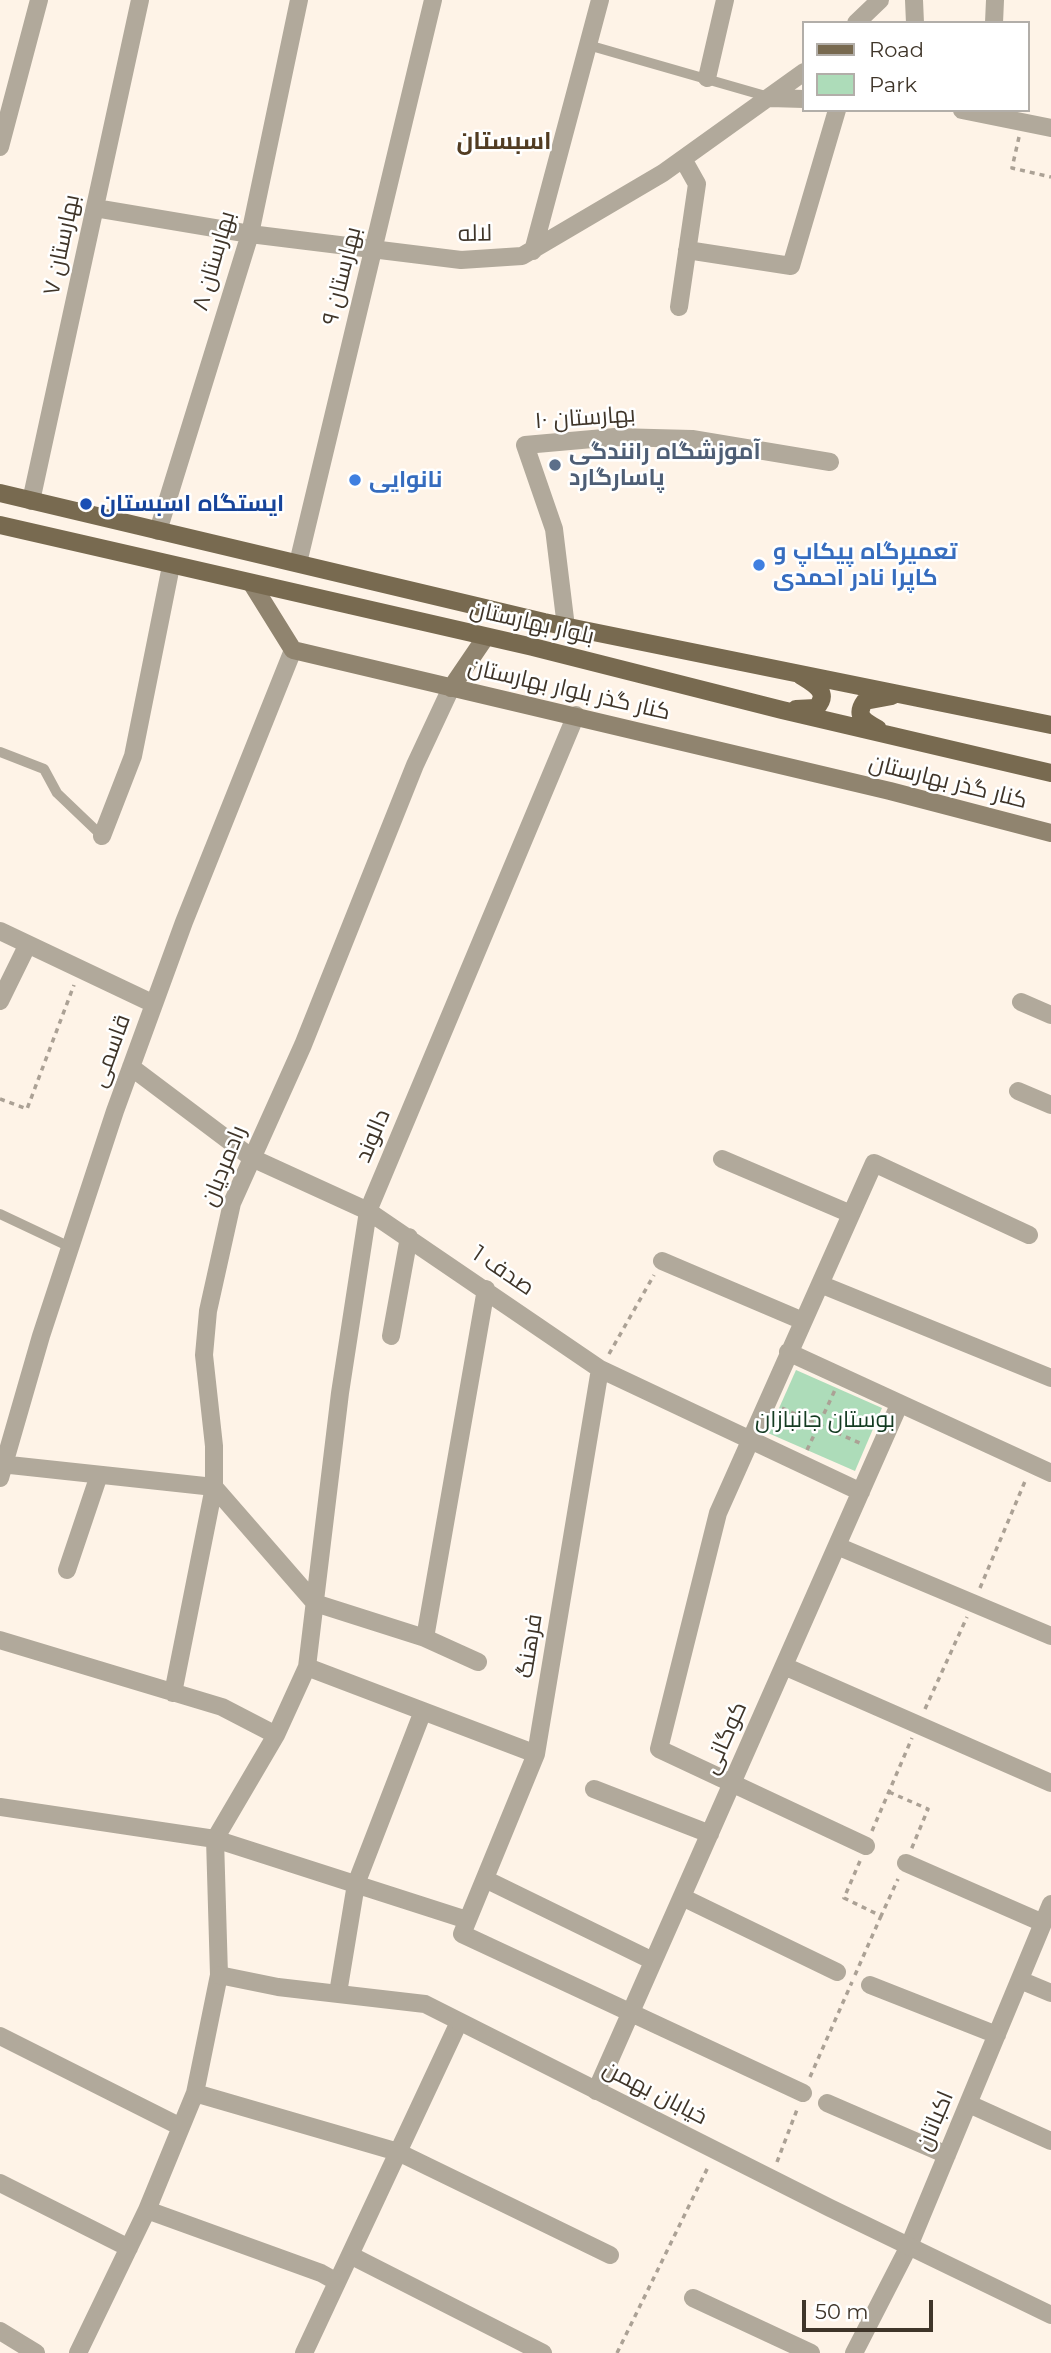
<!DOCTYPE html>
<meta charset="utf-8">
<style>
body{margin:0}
#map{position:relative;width:1051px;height:2353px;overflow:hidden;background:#fef3e7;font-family:Montserrat,sans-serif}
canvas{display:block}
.legend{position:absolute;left:802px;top:21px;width:228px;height:91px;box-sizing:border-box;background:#fff;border:2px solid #b2aea9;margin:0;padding:9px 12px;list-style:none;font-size:21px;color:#3f3529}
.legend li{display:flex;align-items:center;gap:14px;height:35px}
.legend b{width:35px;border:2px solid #b2aea9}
.scale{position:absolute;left:802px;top:2300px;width:131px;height:32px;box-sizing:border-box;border:4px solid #3f3529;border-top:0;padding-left:9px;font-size:21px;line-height:24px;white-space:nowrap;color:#3f3529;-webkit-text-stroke:5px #fff;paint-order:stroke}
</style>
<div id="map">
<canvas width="1051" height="2353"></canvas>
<ul class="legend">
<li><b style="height:9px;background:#786a50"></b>Road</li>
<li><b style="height:19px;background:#addcb9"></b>Park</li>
</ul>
<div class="scale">50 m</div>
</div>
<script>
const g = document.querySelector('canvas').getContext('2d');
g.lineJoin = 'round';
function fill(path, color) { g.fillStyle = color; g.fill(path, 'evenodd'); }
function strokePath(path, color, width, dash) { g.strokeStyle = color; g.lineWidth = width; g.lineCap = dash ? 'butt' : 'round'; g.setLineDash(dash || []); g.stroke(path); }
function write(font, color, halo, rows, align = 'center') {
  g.font = font + ' Montserrat,Cairo,sans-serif'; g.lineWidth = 5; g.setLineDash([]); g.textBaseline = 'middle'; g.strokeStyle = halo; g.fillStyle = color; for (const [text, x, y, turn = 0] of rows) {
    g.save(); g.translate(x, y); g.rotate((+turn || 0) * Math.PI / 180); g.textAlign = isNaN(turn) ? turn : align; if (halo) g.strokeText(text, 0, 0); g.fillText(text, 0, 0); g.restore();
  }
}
fill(new Path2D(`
 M796,1370L882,1408L855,1471L768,1433Z`), '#addcb9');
strokePath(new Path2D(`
 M1019,137L1012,168L1051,177
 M0,1099L27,1109L74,985
 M609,1354L654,1275
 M782,1408L864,1445
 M807,1450L835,1390
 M980,1588L1026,1479
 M925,1709L967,1617
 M889,1792L928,1809L911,1850
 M872,1831L912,1738
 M860,1861L844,1898L881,1916L898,1879
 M855,1975L881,1916
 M810,2077L852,1982
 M777,2162L798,2107
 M617,2353L709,2165`), '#aba195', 3.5, [5, 5]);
strokePath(new Path2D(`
 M588,45L769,97
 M0,752L44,769L57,793L102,836
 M0,1214L70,1247`), '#b1a99b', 10);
strokePath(new Path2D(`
 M914,0L915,23
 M856,23L880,0
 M994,23L995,0
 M707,78L725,0
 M770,98L804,99
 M962,110L1051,128
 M0,147L39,0
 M95,208L250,234L461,260L522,256L663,173L804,72
 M687,250L791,266L837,110
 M533,251L600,0
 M679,307L697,184L683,159
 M31,501L140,0
 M158,531L250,234L299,0
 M298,563L433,0
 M566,627L554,529L525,445L615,437L692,439L830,462
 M102,836L133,756L171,566
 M0,931L154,1004
 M0,1001L27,946
 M1021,1002L1051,1015
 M131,1067L252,1158L368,1211L600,1369L861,1492
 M1018,1091L1051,1105
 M722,1159L851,1214
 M662,1261L803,1321
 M820,1284L1051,1378
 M391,1336L409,1237
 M788,1352L1051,1473
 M600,1369L536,1754L462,1934L803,2093
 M0,1464L214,1487L315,1603
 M0,1478L41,1336L115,1111L184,922L293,650
 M837,1546L1051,1636
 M67,1570L99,1475
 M315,1603L425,1638L478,1662
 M425,1638L486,1289
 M0,1640L222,1707L276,1735
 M784,1666L1051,1783
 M307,1667L536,1754
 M173,1693L214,1487V1446L204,1355L208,1311L232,1203L303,1045L415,765L451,688
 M594,1789L710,1834
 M0,1807L215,1839L467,1920
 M866,1846L659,1749L718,1513L874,1163L1029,1235
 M906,1863L1043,1923
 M485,1879L653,1961
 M682,1897L837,1972
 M1020,1980L1051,1993
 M870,1985L997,2035
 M338,1993L356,1884L423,1711
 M0,2036L181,2127
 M596,2091L899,1405
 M195,2093L398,2152L610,2255
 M827,2103L947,2155
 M969,2104L1051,2141
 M0,2183L129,2248
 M147,2210L321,2273L337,2282
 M350,2255L543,2353
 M693,2298L811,2353
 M0,2331L36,2353
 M78,2353L147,2210L195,2093L219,1975L215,1839L276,1735L307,1667L340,1393L368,1211L576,715
 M304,2353L459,2022
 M854,2353L909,2246L1051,1904`), '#b1a99b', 18);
strokePath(new Path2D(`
 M219,1975L278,1987L425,2004L830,2208L1051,2315`), '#b1a99b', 18);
strokePath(new Path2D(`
 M252,584L293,650L890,791L1051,833
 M451,688L485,638`), '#90846f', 18);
strokePath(new Path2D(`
 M0,493L544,622L1051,725
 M0,525L533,647L782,710L1051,773
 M796,709L816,708C831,692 813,683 800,675
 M878,729C865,722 854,716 865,701L892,696`), '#786a50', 18);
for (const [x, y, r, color] of [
 [555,465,7,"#5c6f8a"],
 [355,480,7,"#3f7fe0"],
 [86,504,7,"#1a4fb4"],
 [759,565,7,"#3f7fe0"]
]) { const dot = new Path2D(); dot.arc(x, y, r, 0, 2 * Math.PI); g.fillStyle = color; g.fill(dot); strokePath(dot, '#fff', 2.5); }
write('23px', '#3f3529', '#fff', [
 ["لاله",475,234,-1],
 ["بهارستان ۷",62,245,-78],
 ["بهارستان ۸",214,261,-74],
 ["بهارستان ۹",342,276,-76],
 ["بهارستان ۱۰",585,418,-4],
 ["بلوار بهارستان",532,623,13],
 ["کنار گذر بلوار بهارستان",569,690,13],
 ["کنار گذر بهارستان",948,782,14],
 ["قاسمی",111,1051,-70],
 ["دالوند",373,1136,-67],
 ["رادمردیان",224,1166,-68],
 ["صدف 1",503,1271,34],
 ["فرهنگ",530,1646,-81],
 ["کوگانی",725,1738,-66],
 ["خیابان بهمن",655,2093,27],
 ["اکباتان",935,2121,-67]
]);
write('bold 23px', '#4e5e75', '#fff', [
 ["آموزشگاه رانندگی",569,452],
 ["پاسارگارد",569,478]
], 'left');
write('bold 23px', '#366cbe', '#fff', [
 ["نانوایی",369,480],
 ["تعمیرگاه پیکاپ و",773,552],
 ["کاپرا نادر احمدی",773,578]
], 'left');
write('bold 23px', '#164399', '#fff', [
 ["ایستگاه اسبستان",100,504]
], 'left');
write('23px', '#143c22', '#fff', [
 ["بوستان جانبازان",825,1420]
]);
write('bold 24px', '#523c22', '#fff', [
 ["اسبستان",504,142]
]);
</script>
